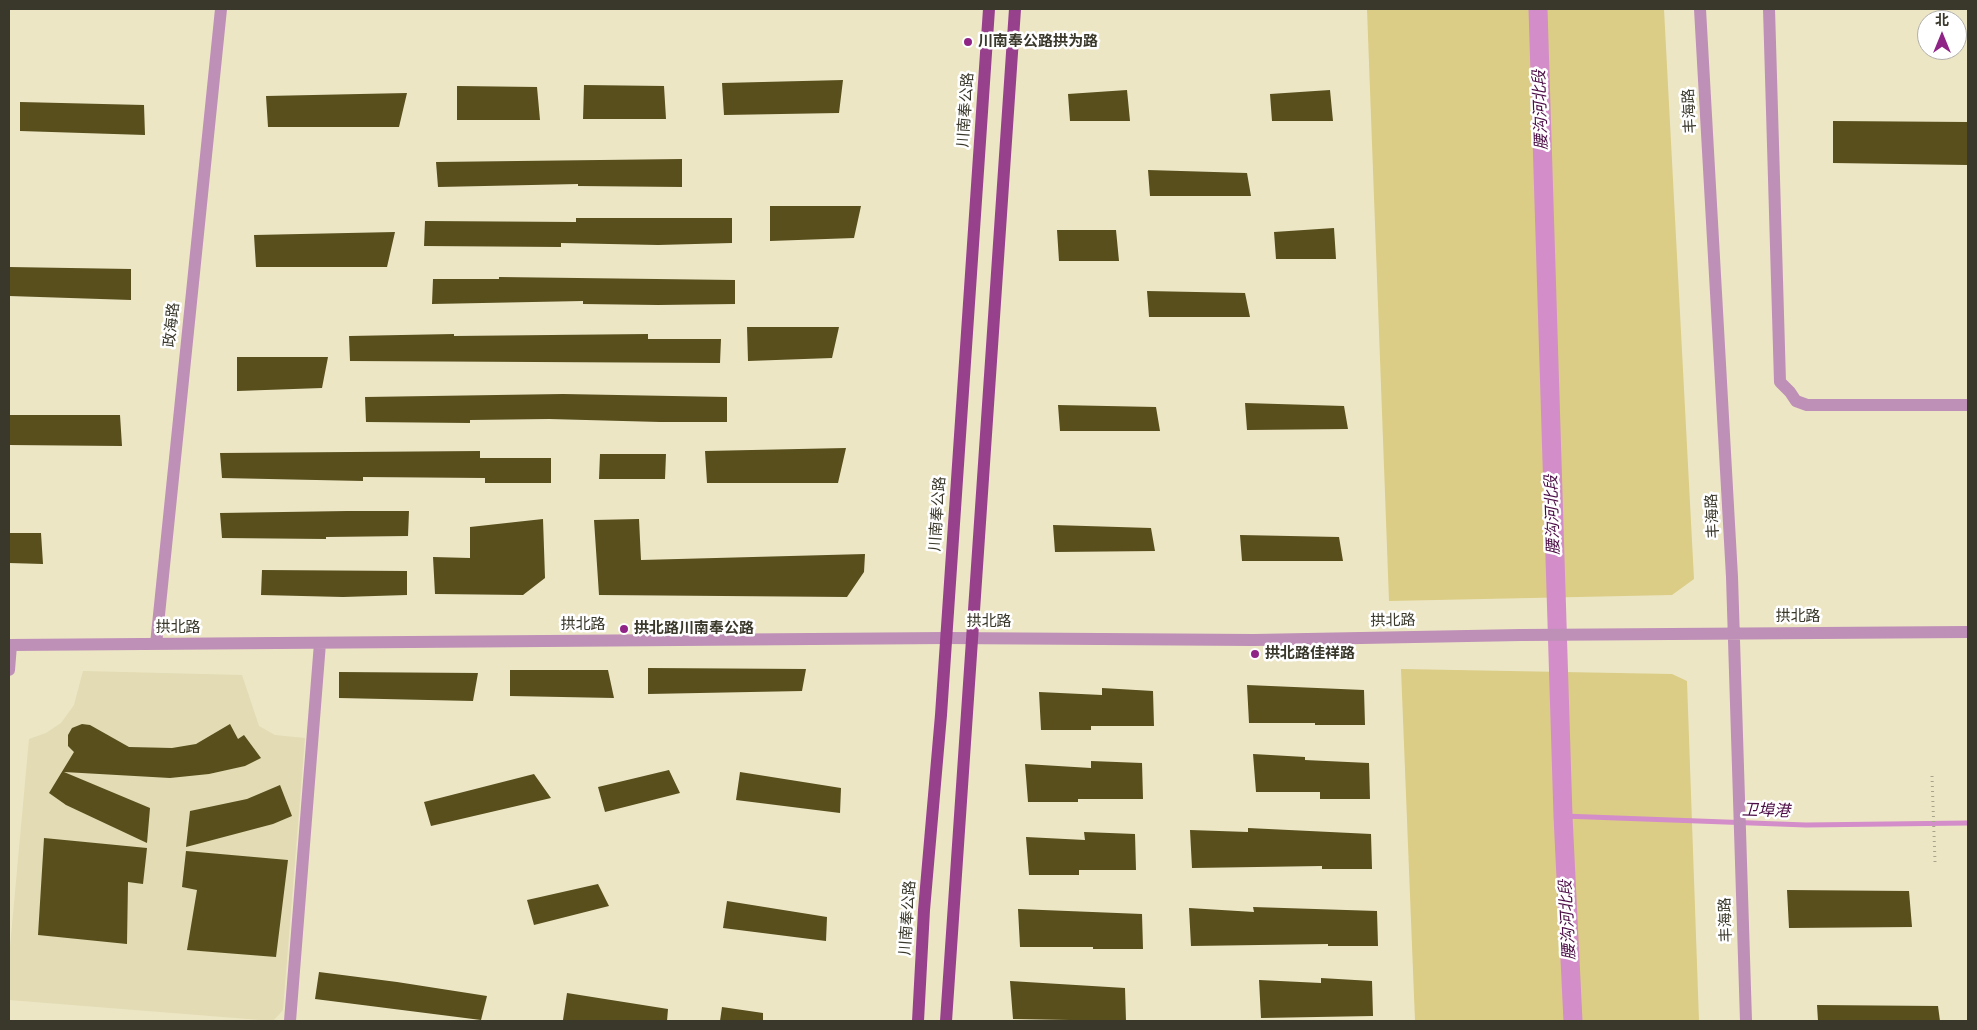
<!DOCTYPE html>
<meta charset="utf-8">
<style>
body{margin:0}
#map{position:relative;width:1977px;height:1030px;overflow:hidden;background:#ece6c5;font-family:Bitter,"Noto Sans SC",serif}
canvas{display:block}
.frame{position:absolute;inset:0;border:10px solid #3a382b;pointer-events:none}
.north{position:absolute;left:1917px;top:10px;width:50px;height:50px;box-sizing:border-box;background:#fff;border:1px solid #b0afaa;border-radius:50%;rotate:0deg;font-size:14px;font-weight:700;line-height:20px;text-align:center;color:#3a382b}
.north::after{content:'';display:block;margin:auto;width:18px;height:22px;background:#902486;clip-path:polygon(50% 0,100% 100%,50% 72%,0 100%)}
</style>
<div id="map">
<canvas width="1977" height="1030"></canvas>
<div class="frame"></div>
<div class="north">北</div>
</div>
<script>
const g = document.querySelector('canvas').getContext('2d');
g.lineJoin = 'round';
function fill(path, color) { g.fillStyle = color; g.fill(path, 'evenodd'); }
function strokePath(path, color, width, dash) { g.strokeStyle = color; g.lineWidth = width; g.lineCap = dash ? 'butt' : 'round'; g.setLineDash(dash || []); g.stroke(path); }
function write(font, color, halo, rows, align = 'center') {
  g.font = font + ' Bitter,"Noto Sans SC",serif'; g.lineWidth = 5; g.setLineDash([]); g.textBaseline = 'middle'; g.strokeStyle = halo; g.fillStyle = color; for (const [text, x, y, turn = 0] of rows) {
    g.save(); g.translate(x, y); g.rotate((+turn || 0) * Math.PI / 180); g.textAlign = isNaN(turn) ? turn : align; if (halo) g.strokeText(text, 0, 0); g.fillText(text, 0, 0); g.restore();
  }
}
fill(new Path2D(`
 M83,671L242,675L259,726L275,735L305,738L283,1010L273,1021L9,1000V958L29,739L46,733L61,723L74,705Z`), '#e2dbb3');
fill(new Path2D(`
 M1367,9H1664L1694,579L1672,595L1389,601Z
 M1401,669L1672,674L1687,681L1699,1021H1415Z`), '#dbcd86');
strokePath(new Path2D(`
 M1563,816L1806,825L1968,823`), '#d38dc9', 5);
strokePath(new Path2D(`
 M1538,9L1563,816L1573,1021`), '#d38dc9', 19);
fill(new Path2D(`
 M843,80L839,113L724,115L722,83Z
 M584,85L664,86L666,119H583Z
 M457,86L537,87L540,120H457Z
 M1127,90L1130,121H1070L1068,94Z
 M1330,90L1333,121H1272L1270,94Z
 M407,93L399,127H268L266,96Z
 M20,102L144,105L145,135L20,131Z
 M1833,121L1968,122V165L1833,163Z
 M682,159V187L578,186V184L438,187L436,162Z
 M1148,170L1247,173L1251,196H1150Z
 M770,206H861L854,238L770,241Z
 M576,218H732V243L658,245L561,243V247L424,246L425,221L576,222Z
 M1334,228L1336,259H1276L1274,232Z
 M1057,230H1116L1119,261H1059Z
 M395,232L387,267H256L254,235Z
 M9,267L131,269V300L9,296Z
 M499,277L735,280V304L658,305L583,304V301L432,304L433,279H499Z
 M1147,291L1245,293L1250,317H1149Z
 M747,327H839L832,358L748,361Z
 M454,334V336L648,334V339H721L720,363L350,361L349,336Z
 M237,357H328L322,388L237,391Z
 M563,394L727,397V422H660L549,419L470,420V423L366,422L365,397Z
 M1245,403L1344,406L1348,429L1247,430Z
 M1058,405L1156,407L1160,431H1060Z
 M9,415H120L122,446L9,445Z
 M846,448L838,483H707L705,451Z
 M480,451V458H551V483H485V478L363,477V481L222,478L220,453Z
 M600,454H666L665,479H599Z
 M347,511H409L408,536L326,537V539L222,538L220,513Z
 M543,519L545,578L523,595L435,594L433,557L470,558V527Z
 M639,519L641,560L865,554L864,572L847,597L599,595L594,520Z
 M1053,525L1151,528L1155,551L1055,552Z
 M9,533H41L43,564L9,563Z
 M1240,535L1339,537L1343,561H1242Z
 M262,570L407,571V595L343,597L261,595Z
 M648,668L806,669L802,691L648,694Z
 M510,670H608L614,698L510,696Z
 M339,672L478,673L473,701L339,698Z
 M1247,685L1364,690L1365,725H1315V723H1249Z
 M1102,688L1153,691L1154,726H1091V730H1041L1039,692L1102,695Z
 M82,724L90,725L129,747L172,748L196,744L230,724L238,739L244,735L261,758L245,766L209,774L170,778L64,772L150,808L147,843L66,805L49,793L74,752L68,746V735L72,728Z
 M1253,754L1305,757V760L1369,763L1370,799H1320V792H1256Z
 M1091,761L1142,763L1143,799H1078V802H1028L1025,764L1091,768Z
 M669,770L680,793L605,812L598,787Z
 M740,772L841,788L840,813L736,800Z
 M534,774L551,798L431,826L424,802Z
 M280,785L292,816L273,824L186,847L190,811L247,799Z
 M1248,828L1371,834L1372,869H1322V866L1192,868L1190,830L1248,832Z
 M1084,832L1135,834L1136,870H1079V875H1029L1026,837L1085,840Z
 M44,838L147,848L143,884L128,882L127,944L38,935Z
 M186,851L288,860L276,957L187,950L197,890L182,887Z
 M598,884L609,906L534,925L527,900Z
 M1787,890L1909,891L1912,927L1789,928Z
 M727,901L827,917L826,941L723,928Z
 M1253,907L1377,911L1378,946H1328V944L1191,946L1189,908L1254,912Z
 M1018,909L1142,914L1143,949H1093V947H1020Z
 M319,972L397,982L487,996L481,1020L315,999Z
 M1321,978L1372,981L1373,1016L1261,1018L1259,980L1321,983Z
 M1010,981L1125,988L1126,1021L1013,1019Z
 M567,993L668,1009L667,1021L563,1020Z
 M1817,1005L1938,1006L1940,1021H1818Z
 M722,1007L763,1013V1021H720Z`), '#584f1d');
strokePath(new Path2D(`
 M1932,776L1935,862`), '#a8a48b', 3, [1, 4]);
strokePath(new Path2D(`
 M1700,9L1732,577L1746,1021
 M1769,9L1780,382L1790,392L1796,401L1807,405H1968
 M156,644L221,9
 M9,645L946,638L1254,640L1521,635L1968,632
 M9,670L11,645
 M290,1021L320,643`), '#be8fb7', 12);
strokePath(new Path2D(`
 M918,1021L924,910L941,715L989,9
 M946,1021L1015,9`), '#97418d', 12);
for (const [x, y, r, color] of [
 [968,42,5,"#902486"],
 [624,629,5,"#902486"],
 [1255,654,5,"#902486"]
]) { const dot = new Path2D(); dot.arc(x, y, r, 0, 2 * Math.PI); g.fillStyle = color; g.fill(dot); strokePath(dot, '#fff', 2); }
write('bold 15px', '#3a382b', '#fff', [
 ["川南奉公路拱为路",978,42],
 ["拱北路川南奉公路",634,629],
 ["拱北路佳祥路",1265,654]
], 'left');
write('15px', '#3a382b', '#fff', [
 ["川南奉公路",966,110,-86],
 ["丰海路",1690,111,-93],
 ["政海路",172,325,-84],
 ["川南奉公路",938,514,-86],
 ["丰海路",1713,516,-93],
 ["拱北路",1798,617],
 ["拱北路",1393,621,-1],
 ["拱北路",989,622],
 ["拱北路",583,625],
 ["拱北路",178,628],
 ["川南奉公路",908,918,-86],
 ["丰海路",1726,920,-92]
]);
write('italic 16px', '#4b0c45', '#fff', [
 ["腰沟河北段",1541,110,-92],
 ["腰沟河北段",1553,515,-92],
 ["卫埠港",1766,811,2],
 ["腰沟河北段",1568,920,-93]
]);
</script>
